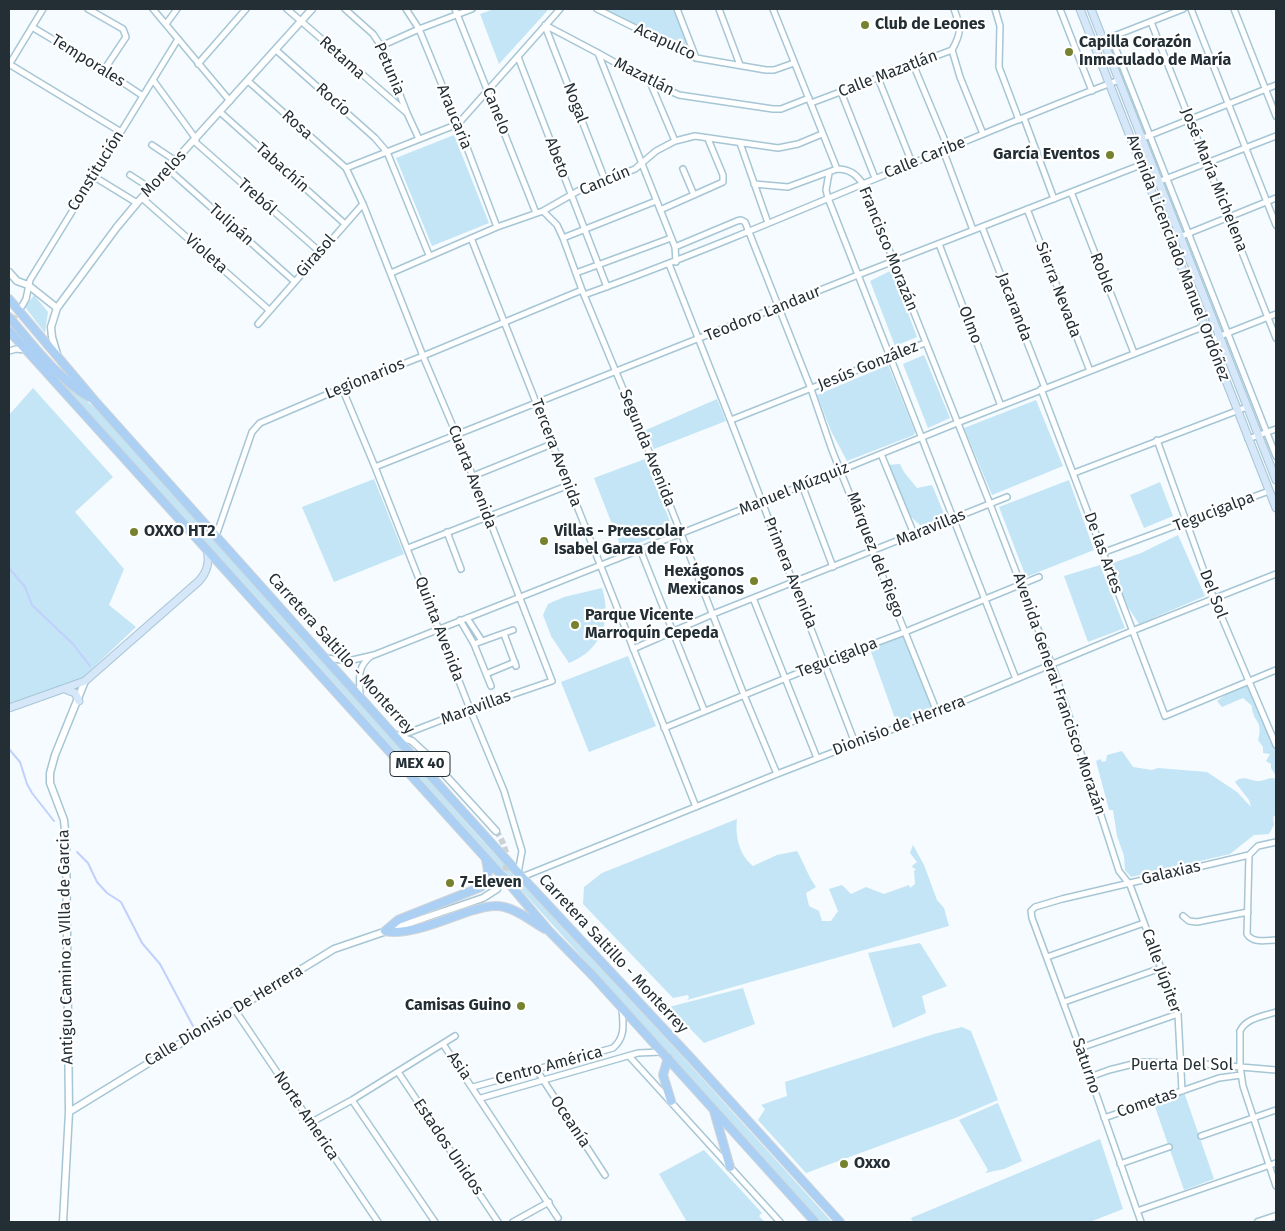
<!DOCTYPE html>
<meta charset="utf-8">
<style>
body{margin:0}
#map{position:relative;width:1285px;height:1231px;overflow:hidden;background:#f5fbfe;font-family:"Fira Sans",sans-serif}
canvas{display:block}
.frame{position:absolute;inset:0;border:10px solid #232f35;pointer-events:none}
</style>
<div id="map">
<canvas width="1285" height="1231"></canvas>
<div class="frame"></div>
</div>
<script>
const g = document.querySelector('canvas').getContext('2d');
g.lineJoin = 'round';
function fill(path, color) { g.fillStyle = color; g.fill(path, 'evenodd'); }
function strokePath(path, color, width, dash) { g.strokeStyle = color; g.lineWidth = width; g.lineCap = dash ? 'butt' : 'round'; g.setLineDash(dash || []); g.stroke(path); }
function write(font, color, halo, rows, align = 'center') {
  g.font = font + ' "Fira Sans",sans-serif'; g.lineWidth = 4.5; g.setLineDash([]); g.textBaseline = 'middle'; g.strokeStyle = halo; g.fillStyle = color; for (const [text, x, y, turn = 0] of rows) {
    g.save(); g.translate(x, y); g.rotate((+turn || 0) * Math.PI / 180); g.textAlign = isNaN(turn) ? turn : align; if (halo) g.strokeText(text, 0, 0); g.fillText(text, 0, 0); g.restore();
  }
}
fill(new Path2D(`
 M494,9H549L499,64L480,14Z
 M603,9H673L690,51Z
 M454,135L489,223L432,246L396,158Z
 M892,270L917,337L895,346L870,281Z
 M34,295L48,312L45,333L25,307Z
 M9,321L64,382L95,408L251,580L477,835L682,1056L832,1222H821L260,601L33,353L9,326Z
 M924,355L950,418L928,428L903,364Z
 M888,365L915,432L914,435L847,461L831,431L817,395Z
 M33,388L113,477L75,512L124,569L109,605L136,627L80,680L9,705V415Z
 M717,399L726,421L654,449L646,430Z
 M1036,400L1063,466L992,495L964,428Z
 M645,459L673,529L622,550L594,478Z
 M900,464L904,472L917,488L932,485L945,516L921,526L909,515L888,465Z
 M374,479L404,554L334,582L302,507Z
 M1069,480L1094,550L1026,577L999,507Z
 M1160,482L1173,516L1144,528L1130,495Z
 M1178,535L1205,596L1139,624L1128,607L1110,564L1141,553Z
 M1100,565L1125,628L1088,642L1064,576Z
 M602,588C612,620 602,650 569,663L551,636L543,615L548,604L564,597Z
 M904,636L933,711L897,724L870,649Z
 M628,656L656,726L589,752L561,682Z
 M1248,685L1276,750V776L1271,768V764L1266,761L1270,754L1263,753V747L1258,740C1264,720 1252,722 1252,706L1243,698L1222,707L1217,701L1228,693Z
 M1122,751L1133,767L1152,770L1158,768L1207,772L1237,792L1251,807L1249,800L1235,782C1243,774 1250,781 1259,781C1266,781 1269,776 1276,779V815L1273,817L1274,825L1269,834L1254,835L1230,854L1131,877L1125,870L1124,856L1117,836L1113,810H1109L1096,761L1101,759L1102,762L1106,761L1107,755Z
 M737,819C735,836 739,855 753,866L777,855L797,851C804,863 808,876 816,887L806,893L809,906L819,911L822,921H831L838,911L829,889L842,885L851,894L866,887L884,894L909,885L910,888L915,884L914,871L916,869L913,868L912,866L917,862L910,853L913,845L924,865L937,900L944,908L949,926L687,1000L689,998L688,995L673,998L583,904L584,887L602,873Z
 M920,943L947,986L922,996L926,1013L893,1028L868,953Z
 M743,988L755,1024L704,1043L669,1007Z
 M962,1027L971,1031L998,1100L955,1118L806,1173L758,1120L765,1109L761,1105L787,1096L785,1082L934,1034Z
 M1184,1092L1214,1179L1184,1190L1154,1104Z
 M998,1103L1022,1161L1004,1169L985,1173L988,1170L959,1120Z
 M1100,1139L1123,1209L1090,1222H913L911,1218Z
 M704,1150L762,1213L759,1216L765,1222H687L659,1174Z`), '#c3e5f5');
strokePath(new Path2D(`
 M9,568L25,587L32,605L73,644L90,666
 M9,749L20,762L27,784L32,793L54,821
 M77,852L88,863L97,882L107,893L121,902L142,943L160,964L193,1026`), '#c1d0fd', 2);
strokePath(new Path2D(`
 M9,326L20,309`), '#cbd2d6', 5, [5, 2.5]);
strokePath(new Path2D(`
 M496,831C510,850 510,870 497,889`), '#cbd2d6', 6, [6, 3]);
const minor = new Path2D(`
 M88,9L123,29L126,37L104,70
 M153,9L230,101
 M287,9L407,113
 M345,9L373,34L381,46L407,113L419,139
 M406,9L419,29L458,124L497,227
 M455,9L536,213
 M597,9L696,58L766,70H774L794,63
 M677,9L696,58
 M719,9L740,65
 M773,9L837,169C849,169 856,174 863,184L990,504L1056,676L1119,871L1130,885L1178,1014L1182,1091
 M995,9L1000,26L999,67L1019,120
 M1060,9L1092,91
 M1191,9L1276,225
 M1234,9L1276,116
 M1151,22L1276,338
 M166,24L177,9
 M545,25L598,53L650,82L679,95L773,109H781L809,98
 M545,26L605,180
 M32,27L104,70L143,96
 M1111,37L1276,456
 M1109,38L1183,9
 M381,46L419,29L472,9
 M276,50L375,138L387,152L429,255
 M952,50L960,77L983,134
 M598,53L675,247L676,262
 M518,57L607,287
 M9,64L121,132
 M198,64L246,9
 M913,64L948,148
 M9,65L43,9
 M878,78L912,163
 M153,80L196,139
 M248,81L346,168L363,204L423,356L457,436L552,681L470,709L400,736
 M650,82L675,141
 M841,92L875,178
 M811,103L952,50C962,32 961,27 954,9
 M220,112L344,223
 M1024,118L1054,199
 M194,141L320,252
 M1133,142L1276,85
 M740,143L768,223
 M152,145L176,161
 M943,150L973,230
 M346,168L458,124L560,9
 M168,169L294,281
 M683,169L694,195
 M829,173L826,190L828,198L1016,679
 M130,175L150,188
 M93,176L137,203
 M754,184L788,187L837,169
 M1150,185L1276,136
 M1071,192L1134,353
 M142,198L269,310
 M1027,209L1090,371
 M660,210L723,182V175L708,139
 M543,211L557,225L563,238L582,290L650,454L744,695L777,774
 M982,227L1045,388
 M471,238L696,807
 M563,238L656,201
 M1172,240L1276,198
 M939,244L1001,406
 M675,247L737,221L741,220L745,222L811,389L832,450L937,712
 M669,264L732,424L855,743
 M391,273L497,227L543,211L578,191L635,169L656,151L675,141L695,136L778,148L798,144L822,134
 M576,273L671,238
 M584,295C765,230 939,148 1119,80
 M22,306L26,299L30,280L178,39
 M258,324L363,204
 M1210,340L1276,314
 M9,351L16,349L25,350
 M342,388L375,467L470,709L504,791L522,851L518,873
 M1041,389L1165,716L1276,670
 M731,420L925,343
 M1248,439L1276,429
 M1157,440L1214,599L1276,745
 M881,454L914,534
 M375,467L858,275L1151,161
 M1074,473L1247,407
 M473,476L552,444
 M802,485L833,567
 M447,532L461,569
 M216,536L252,432L260,423L342,388L423,356L582,290
 M408,548L569,485
 M640,549L704,710
 M1102,553L1269,491
 M753,598L817,758
 M467,618L482,641
 M460,620L474,644L491,686
 M504,634L516,666
 M474,644L513,630
 M633,649L713,614L1007,497
 M327,658L348,661L374,655L841,470L957,423L1213,323
 M486,674L515,662
 M360,696C360,678 356,668 371,656
 M664,728L825,662L905,632L1039,577
 M1249,855L1247,934C1253,944 1267,940 1276,940
 M522,877L777,774L937,712L1132,631L1276,574
 M1183,916L1189,921L1197,922L1248,912
 M1047,957L1144,923
 M1064,1002L1161,968
 M235,1010L378,1222
 M1276,1012C1264,1016 1246,1018 1240,1031V1066L1243,1086L1276,1186
 M443,1044L558,1218
 M1080,1048L1178,1014
 M629,1056L780,1222
 M536,1069L605,1175
 M398,1072L498,1222
 M1090,1077L1109,1070L1141,1062L1205,1064L1276,1070
 M473,1087L613,1048C626,1037 623,1024 622,1009
 M481,1098L638,1053L661,1052
 M352,1100L435,1222
 M1104,1118L1219,1078L1241,1075
 M310,1123L352,1100L455,1036
 M1201,1136L1276,1110
 M1120,1164L1169,1147
 M1137,1211L1276,1163
 M513,1222L549,1202
 M1141,1222L1080,1048L1032,918L1031,911L1035,907L1062,899L1249,855L1258,846L1276,842`);
const tertiary = new Path2D(`
 M9,272L17,281L28,285L57,308
 M57,354L52,337L51,327L57,308L117,227L137,203L312,9
 M393,734L412,741L426,754L496,831
 M69,1112L334,949L483,898L497,889
 M63,1222L69,1112L66,841L64,820L50,783V773L55,755L85,681
 M1258,1222L1276,1216`);
const secondary = new Path2D(`
 M1080,9L1276,508
 M1091,9L1276,480
 M65,689L75,693L79,701
 M9,708L85,681L199,581C207,572 210,563 207,550`);
const primary = new Path2D(`
 M9,299L95,401L393,734L522,877L690,1057L840,1222
 M9,317C33,345 57,378 89,397
 M9,331L511,886L550,932L594,977L815,1222
 M486,860C489,870 489,880 481,887L398,920L385,931C409,936 446,919 470,911C482,908 493,904 504,907C519,910 532,922 545,929
 M668,1058L663,1075L671,1101
 M714,1111L730,1167`);
strokePath(minor, '#a6c6d5', 8);
strokePath(tertiary, '#a6c6d5', 9);
strokePath(secondary, '#a6c6d5', 9);
strokePath(primary, '#d3d5d7', 10);
strokePath(minor, '#fff', 5);
strokePath(tertiary, '#fff', 6);
strokePath(secondary, '#d5e7f9', 7);
strokePath(primary, '#acd0f3', 8);
for (const [x, y, r, color] of [
 [865,25,5,"#77822e"],
 [1069,52,5,"#77822e"],
 [1110,155,5,"#77822e"],
 [134,532,5,"#77822e"],
 [544,541,5,"#77822e"],
 [754,581,5,"#77822e"],
 [575,625,5,"#77822e"],
 [450,883,5,"#77822e"],
 [521,1006,5,"#77822e"],
 [844,1164,5,"#77822e"]
]) { const dot = new Path2D(); dot.arc(x, y, r, 0, 2 * Math.PI); g.fillStyle = color; g.fill(dot); strokePath(dot, '#fff', 2); }
for (const [x, y, w] of [
 [420,764,60]
]) { const box = new Path2D(); box.roundRect(x - w / 2, y - 12.5, w, 25, 4); g.fillStyle = '#fff'; g.fill(box); strokePath(box, '#232f35', 1); }
write('bold 15px', '#232f35', null, [
 ["MEX 40",420,764]
]);
write('bold 16px', '#232f35', '#fff', [
 ["Club de Leones",875,25],
 ["Capilla Corazón",1079,43],
 ["Inmaculado de María",1079,61],
 ["García Eventos",1100,155,"right"],
 ["OXXO HT2",144,532],
 ["Villas - Preescolar",554,532],
 ["Isabel Garza de Fox",554,550],
 ["Hexágonos",744,572,"right"],
 ["Mexicanos",744,590,"right"],
 ["Parque Vicente",585,616],
 ["Marroquín Cepeda",585,634],
 ["7-Eleven",460,883],
 ["Camisas Guino",511,1006,"right"],
 ["Oxxo",854,1164]
], 'left');
write('16px', '#232f35', '#fff', [
 ["Acapulco",665,42,25],
 ["Retama",342,58,42],
 ["Temporales",88,61,32],
 ["Petunia",389,69,67],
 ["Calle Mazatlán",888,74,-21],
 ["Mazatlán",644,77,27],
 ["Rocío",333,100,42],
 ["Nogal",575,103,69],
 ["Canelo",496,111,68],
 ["Araucaria",454,117,68],
 ["Rosa",297,125,42],
 ["Abeto",557,158,69],
 ["Calle Caribe",925,158,-22],
 ["Tabachín",282,168,42],
 ["Constitución",96,171,-58],
 ["Morelos",164,174,-47],
 ["José María Michelena",1214,180,68],
 ["Cancún",605,181,-23],
 ["Treból",257,197,42],
 ["Tulipán",231,225,42],
 ["Francisco Morazán",888,249,68],
 ["Violeta",206,254,41],
 ["Girasol",316,256,-49],
 ["Avenida Licenciado Manuel Ordóñez",1178,258,69],
 ["Roble",1102,273,69],
 ["Sierra Nevada",1058,290,69],
 ["Jacaranda",1014,307,69],
 ["Teodoro Landaur",763,314,-22],
 ["Olmo",970,325,69],
 ["Jesús González",868,366,-22],
 ["Legionarios",365,379,-22],
 ["Segunda Avenida",647,448,68],
 ["Tercera Avenida",556,453,69],
 ["Cuarta Avenida",472,477,69],
 ["Manuel Múzquiz",794,489,-22],
 ["Tegucigalpa",1214,512,-21],
 ["Maravillas",931,528,-22],
 ["De las Artes",1103,553,70],
 ["Márquez del Riego",875,555,69],
 ["Primera Avenida",790,573,68],
 ["Del Sol",1213,594,69],
 ["Quinta Avenida",439,629,69],
 ["Carretera Saltillo - Monterrey",341,654,48],
 ["Tegucigalpa",837,658,-21],
 ["Avenida General Francisco Morazán",1059,694,71],
 ["Maravillas",476,708,-20],
 ["Dionisio de Herrera",899,726,-21],
 ["Galaxias",1171,873,-13],
 ["Antiguo Camino a VIlla de Garcia",66,947,-91],
 ["Carretera Saltillo - Monterrey",613,954,47],
 ["Calle Júpiter",1161,971,70],
 ["Calle Dionisio De Herrera",224,1016,-31],
 ["Asia",459,1066,55],
 ["Centro América",549,1066,-15],
 ["Saturno",1086,1066,71],
 ["Puerta Del Sol",1182,1066],
 ["Cometas",1147,1103,-19],
 ["Norte America",306,1116,56],
 ["Oceanía",570,1122,56],
 ["Estados Unidos",448,1147,56]
]);
</script>
